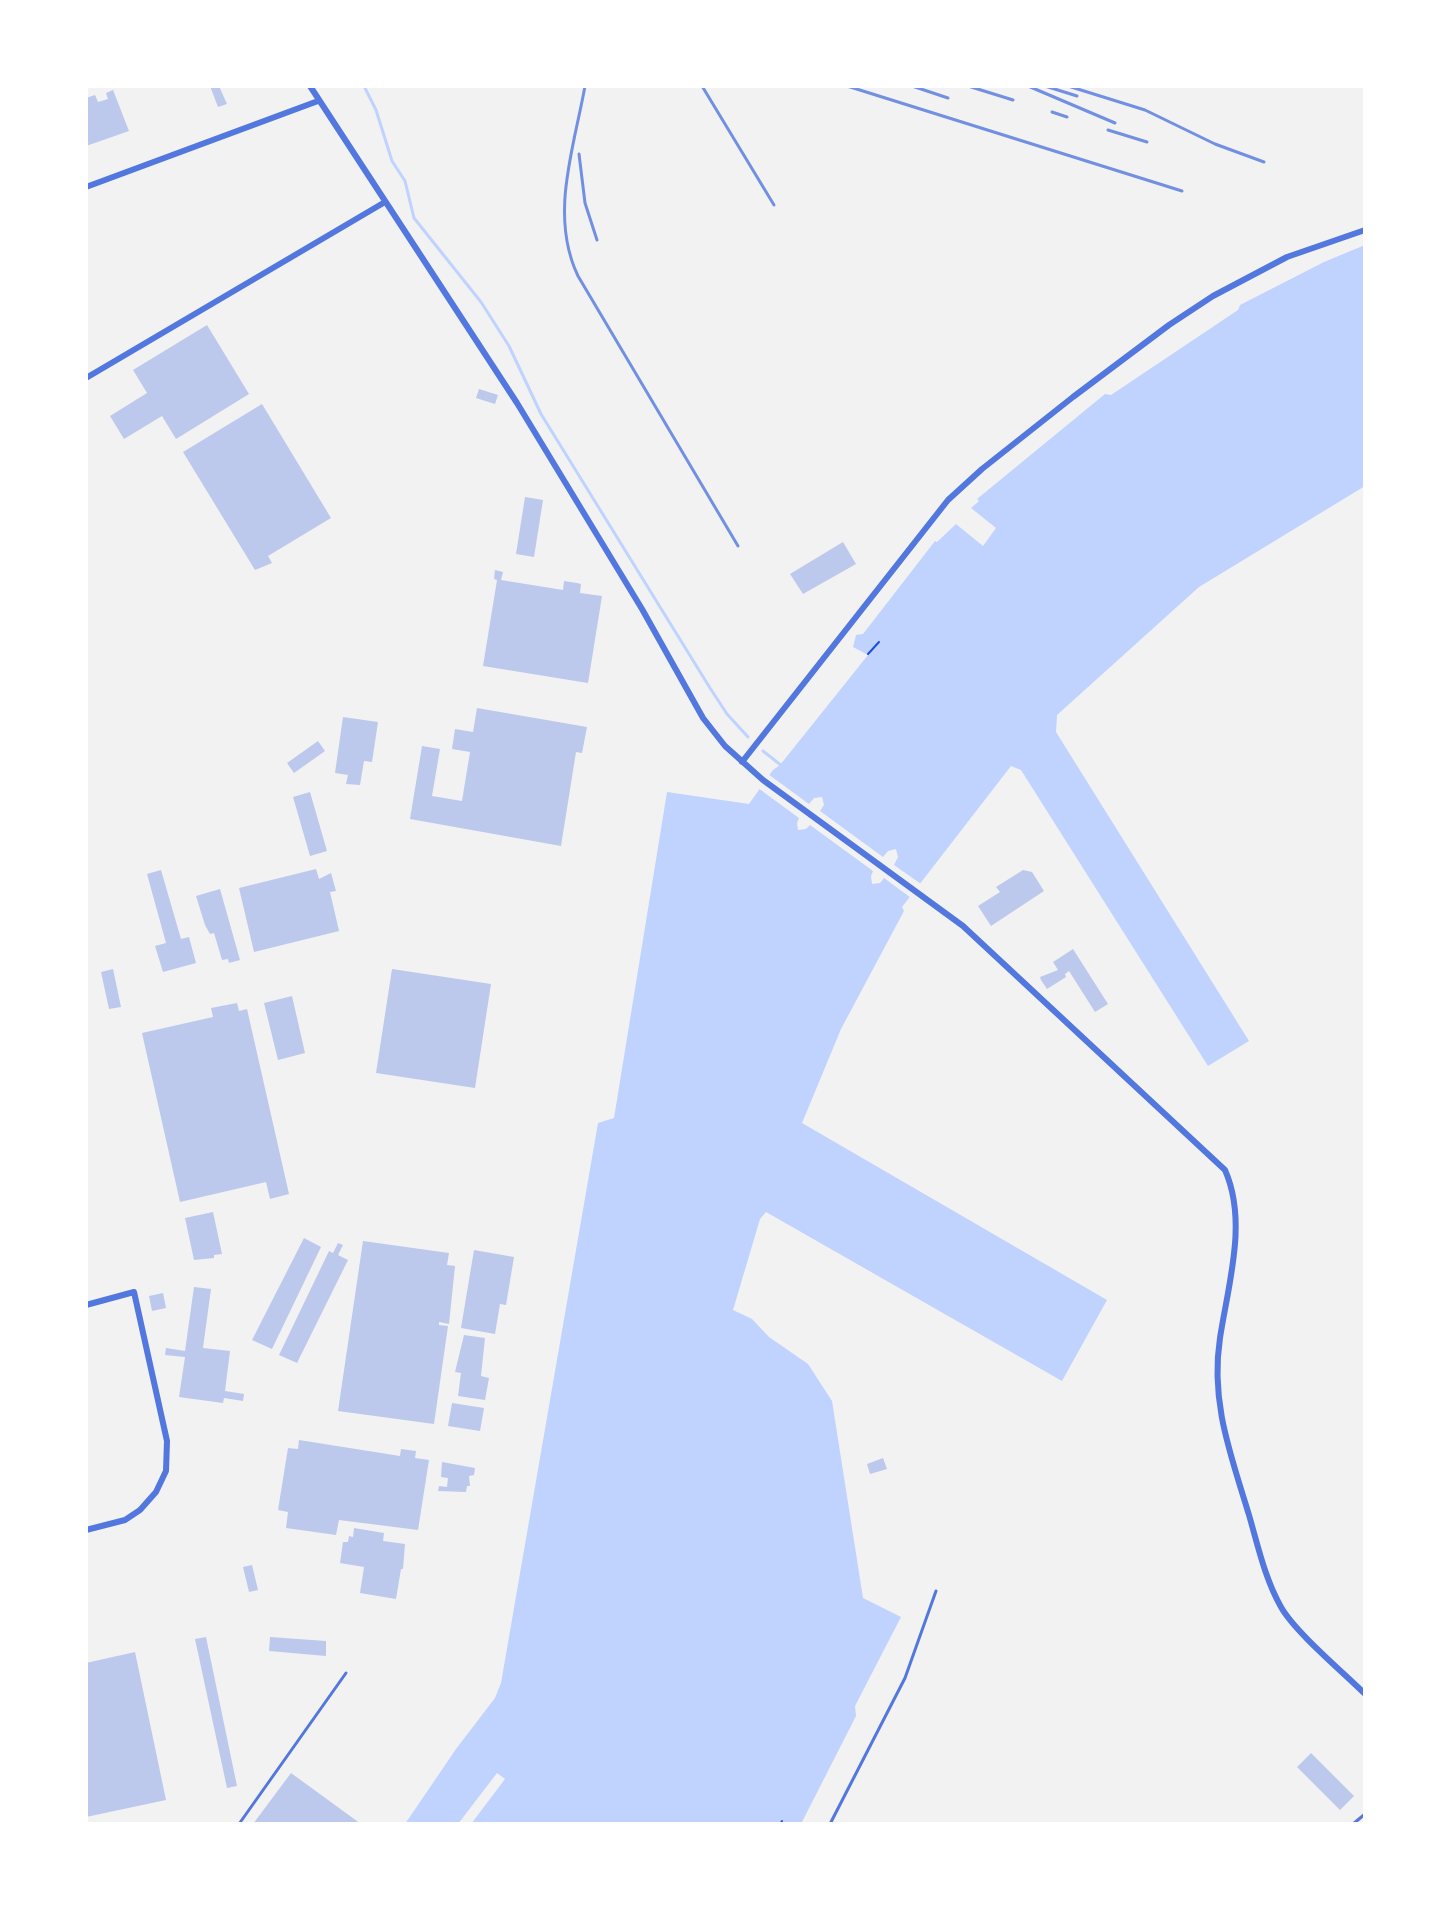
<!DOCTYPE html>
<style>
body{margin:0}
#map{position:relative;width:1451px;height:1910px;overflow:hidden;background:#f2f2f2;font-family:"DejaVu Sans",sans-serif}
canvas{display:block}
.frame{position:absolute;inset:0;border:88px solid #fff;pointer-events:none}
</style>
<div id="map">
<canvas width="1451" height="1910"></canvas>
<div class="frame"></div>
</div>
<script>
const g = document.querySelector('canvas').getContext('2d');
g.lineJoin = 'round';
function fill(path, color) { g.fillStyle = color; g.fill(path, 'evenodd'); }
function strokePath(path, color, width, dash) { g.strokeStyle = color; g.lineWidth = width; g.lineCap = dash ? 'butt' : 'round'; g.setLineDash(dash || []); g.stroke(path); }
fill(new Path2D(`
 M1365,245V486L1199,587L1057,715L1056,732L1249,1041L1208,1066L1021,770L1011,766L902,907L904,911L841,1029L802,1123L1107,1300L1062,1381L766,1212L760,1219L733,1310L752,1319L769,1337L808,1364L832,1401L863,1598L901,1617L855,1706L856,1716L801,1824H471L505,1779L497,1773L458,1824H405L456,1749L495,1698L501,1683L598,1123L614,1118L667,792L749,804L773,770L780,765L868,655L853,647L856,635L863,634L935,541L937,542L956,524L983,546L996,528L971,508L979,501L977,499L1105,394L1111,395L1238,310L1240,305L1324,262Z`), '#bfd3fe');
fill(new Path2D(`
 M768,774L809,804L814,798L822,797L824,805L820,811L883,857L888,851L896,849L898,857L894,865L921,884L911,898L884,878L880,883L872,884L871,876L873,871L810,825L806,829L798,830L797,823L799,818L758,788Z`), '#f2f2f2');
strokePath(new Path2D(`
 M364,86L376,110L392,161L405,181L414,218L481,302L509,346L541,414L710,688L727,714L748,737
 M763,751L782,766`), '#bfd3fe', 3);
fill(new Path2D(`
 M210,86H219L227,104L218,107Z
 M113,90L129,131L86,146V98L95,95L98,102L108,99L106,93Z
 M207,325L249,394L176,439L162,416L124,439L110,416L147,393L133,370Z
 M479,389L498,395L495,404L476,398Z
 M262,404L331,518L268,556L272,563L255,570L183,452Z
 M525,497L543,500L534,557L516,554Z
 M843,542L856,564L803,594L790,574Z
 M495,570L503,572L501,580L563,590L564,581L577,583L581,584L580,593L602,596L588,683L483,666L497,580L494,579Z
 M477,708L587,727L582,753L576,752L561,846L410,819L422,746L440,749L432,796L462,801L470,752L452,749L455,729L473,732Z
 M343,717L378,722L372,762L364,761L360,785L346,784L348,775L335,773Z
 M318,741L325,751L294,773L287,763Z
 M310,792L327,851L310,856L293,797Z
 M316,869L319,879L331,873L336,891L330,892L339,931L254,952L239,888Z
 M161,870L181,939L189,937L196,963L163,972L155,946L166,943L147,874Z
 M1023,870L1032,872L1044,891L991,926L978,906L1000,892L996,887Z
 M220,889L240,960L229,963L228,959L222,960L214,933L210,934L205,925L196,896Z
 M1073,949L1108,1004L1095,1012L1069,971L1065,974L1066,977L1047,989L1041,980L1040,977L1058,970L1053,962Z
 M113,969L121,1007L109,1009L101,972Z
 M392,969L491,984L475,1088L376,1073Z
 M292,996L305,1053L278,1060L264,1003Z
 M237,1003L239,1011L247,1009L289,1194L270,1199L266,1182L180,1202L142,1033L213,1017L211,1008Z
 M213,1212L222,1254L214,1255V1258L194,1260L185,1218Z
 M304,1238L321,1247L272,1349L252,1340Z
 M363,1241L449,1253L447,1265L455,1266L449,1324L439,1322V1325L448,1326L434,1424L338,1411Z
 M338,1243L343,1245L338,1255L348,1260L297,1363L279,1355L329,1251L333,1253Z
 M474,1250L514,1257L506,1305L500,1304L495,1334L461,1328Z
 M194,1287L211,1289L203,1348L230,1351L225,1391L244,1394L243,1401L224,1398L223,1403L179,1397L185,1357L165,1355L166,1348L185,1351Z
 M163,1293L166,1308L152,1311L149,1296Z
 M464,1335L485,1338L481,1376L489,1378L485,1400L458,1396L461,1373L455,1372Z
 M452,1403L484,1408L480,1431L448,1426Z
 M299,1440L400,1456L401,1449L416,1451L415,1458L429,1460L418,1530L339,1520L336,1535L286,1528L288,1512L278,1510L288,1448L298,1449Z
 M883,1458L887,1469L870,1474L867,1464Z
 M442,1462L475,1468L474,1475L469,1476L470,1486H467L466,1492L438,1491L439,1486L447,1487L448,1478L441,1477Z
 M354,1528L384,1533L383,1541L405,1544L403,1569H401L396,1599L360,1593L364,1567L340,1563L343,1542H348L349,1536L353,1537Z
 M252,1565L258,1590L249,1592L243,1567Z
 M206,1637L237,1786L227,1788L195,1639Z
 M270,1637L326,1641V1656L269,1651Z
 M135,1652L166,1800L86,1817V1663Z
 M1311,1753L1354,1796L1340,1810L1297,1767Z
 M291,1773L302,1781L361,1824H253Z`), '#bdc9ec');
strokePath(new Path2D(`
 M868,654L879,642
 M780,1824L782,1821`), '#1d4ed8', 2);
strokePath(new Path2D(`
 M239,1824L346,1673
 M830,1824L905,1678L936,1591
 M1353,1824L1365,1814`), '#5277de', 3);
strokePath(new Path2D(`
 M310,86L517,403L642,609L703,718L725,746L763,780L963,926L1225,1170C1248,1222 1228,1285 1220,1338C1210,1402 1231,1455 1249,1515C1258,1546 1265,1579 1281,1607C1295,1632 1343,1672 1365,1694
 M86,187L318,101
 M86,378L385,202
 M742,762L948,500L982,469L1073,397L1169,325L1213,296L1287,257L1365,230
 M86,1305L134,1292L167,1441L166,1471L156,1492L140,1510L125,1520L86,1530`), '#5277de', 6);
strokePath(new Path2D(`
 M585,86C574,148 549,215 578,276L738,546
 M702,86L774,205
 M847,86L1182,191
 M912,86L948,98
 M968,86L1013,100
 M1028,86L1115,123
 M1045,86L1077,96
 M1068,86L1145,110L1215,144L1264,162
 M1052,112L1067,117
 M1108,130L1147,142
 M579,154L585,203L597,240`), '#7290e2', 3);
</script>
